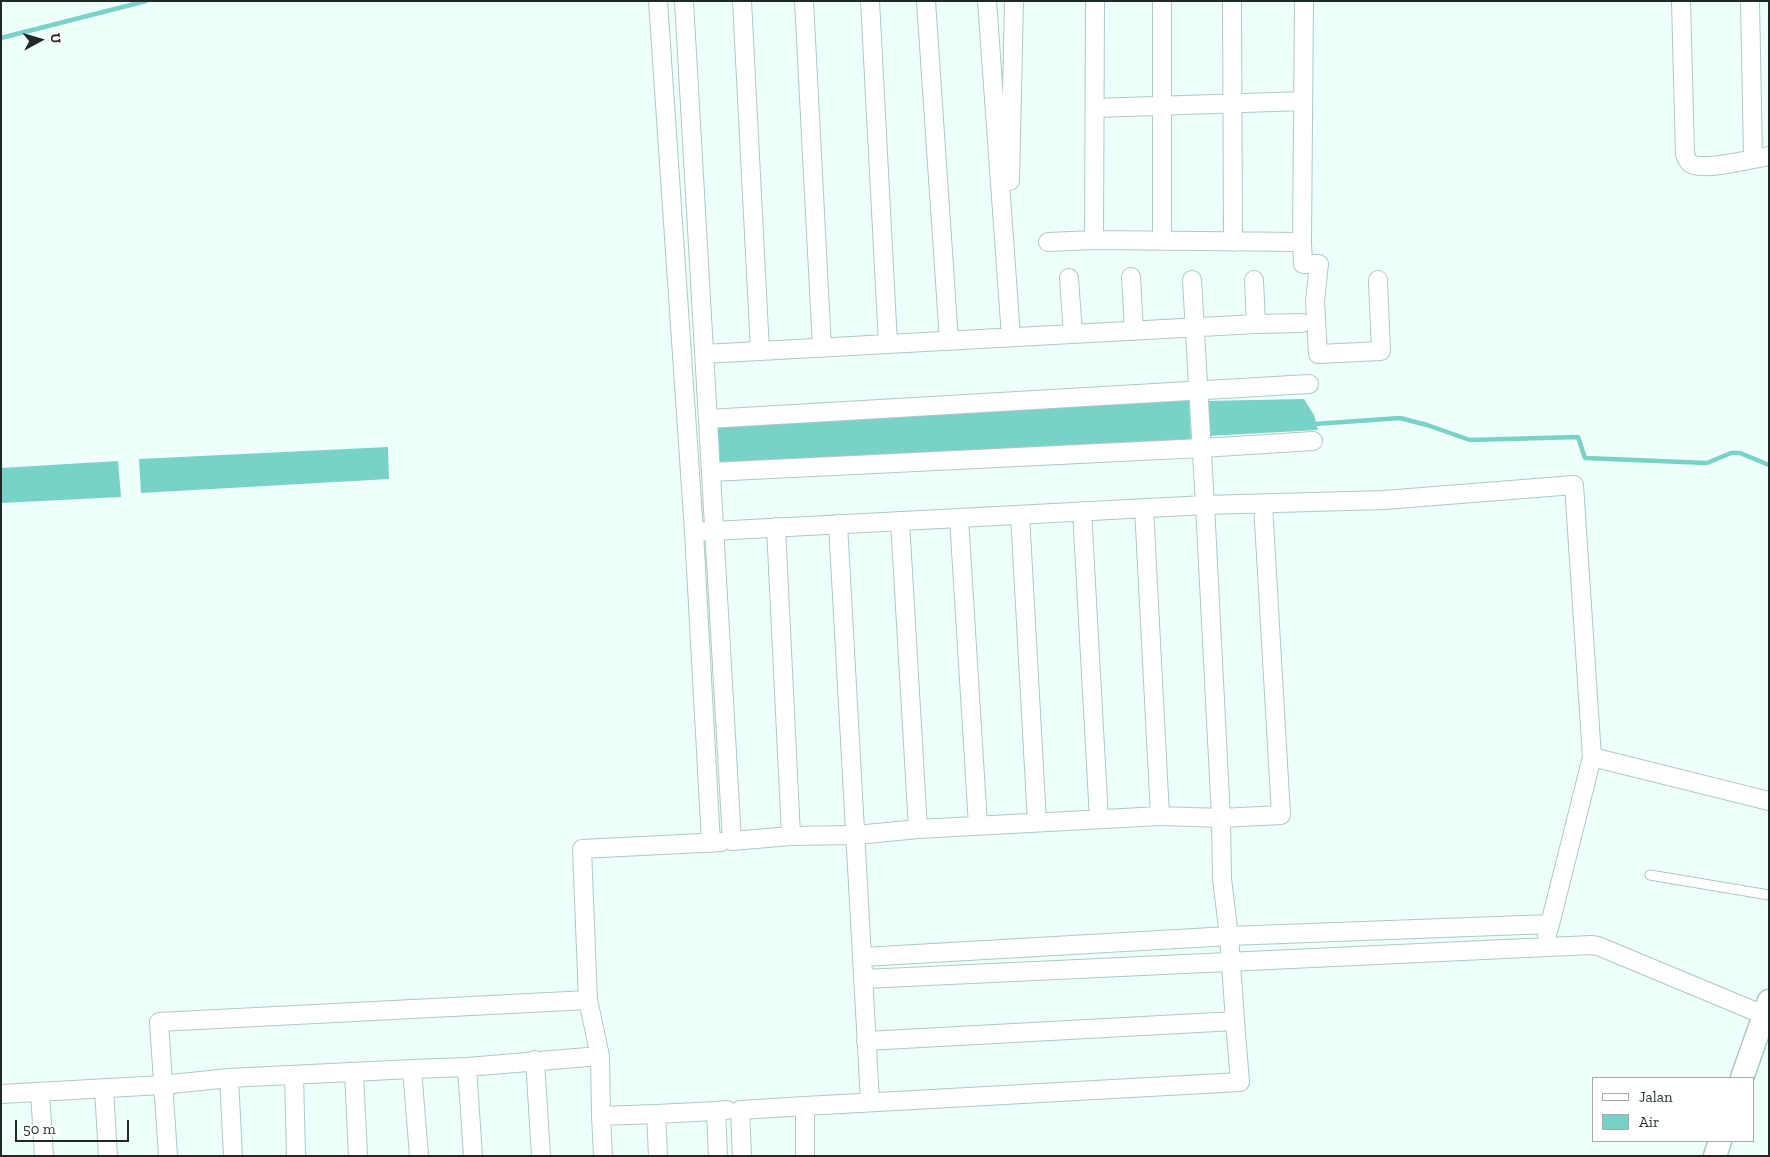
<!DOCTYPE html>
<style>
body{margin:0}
#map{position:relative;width:1770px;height:1157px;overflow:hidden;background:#eefffc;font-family:"Zilla Slab",serif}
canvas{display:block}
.frame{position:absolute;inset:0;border:2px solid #1f2a28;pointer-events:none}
.legend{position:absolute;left:1592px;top:1077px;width:162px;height:65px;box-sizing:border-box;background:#fff;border:1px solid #a5aaa9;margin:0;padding:6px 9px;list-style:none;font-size:15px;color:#1f2a28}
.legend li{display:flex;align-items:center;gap:10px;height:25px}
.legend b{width:25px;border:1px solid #a5aaa9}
.north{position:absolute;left:15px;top:15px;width:50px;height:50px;-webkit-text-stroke:4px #fff;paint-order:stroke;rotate:84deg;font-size:14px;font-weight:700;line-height:20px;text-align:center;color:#1f2a28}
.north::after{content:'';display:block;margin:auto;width:18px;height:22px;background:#1f2a28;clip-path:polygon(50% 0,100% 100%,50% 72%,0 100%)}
.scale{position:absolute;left:15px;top:1120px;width:114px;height:22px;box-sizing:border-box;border:2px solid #1f2a28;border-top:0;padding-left:6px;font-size:15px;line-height:18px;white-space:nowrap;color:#1f2a28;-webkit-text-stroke:4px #fff;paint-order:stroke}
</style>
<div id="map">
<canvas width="1770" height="1157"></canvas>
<div class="frame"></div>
<ul class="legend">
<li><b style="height:6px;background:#fff"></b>Jalan</li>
<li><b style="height:14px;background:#78d2c6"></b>Air</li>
</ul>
<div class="north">U</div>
<div class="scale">50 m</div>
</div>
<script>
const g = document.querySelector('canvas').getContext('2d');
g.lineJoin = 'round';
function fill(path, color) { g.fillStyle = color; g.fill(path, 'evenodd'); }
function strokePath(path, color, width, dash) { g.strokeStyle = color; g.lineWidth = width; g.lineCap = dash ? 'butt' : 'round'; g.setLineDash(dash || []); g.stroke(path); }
fill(new Path2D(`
 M1189,398L1191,442L715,466L713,427Z
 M1304,399L1314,415L1318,430L1208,436L1205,401Z
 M388,447L389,479L141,493L139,459Z
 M118,461L121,497L1,503V468Z`), '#78d2c6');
strokePath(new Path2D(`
 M1,38L146,1
 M1315,424L1400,418L1427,425L1470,440L1578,437L1585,458L1707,463L1731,453H1740L1769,465`), '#78d2c6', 4.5);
const service = new Path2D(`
 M1650,875L1769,895`);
const minor = new Path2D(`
 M658,1L694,532
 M684,1L732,841L791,836L856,835L918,829L1160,816L1221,818L1281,815L1263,504
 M742,1L760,351
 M804,1L822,348
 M870,1L888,344
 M926,1L949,341
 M987,1L1011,337
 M1232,1L1233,242
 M1681,1L1685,154C1687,160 1689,164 1694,165C1710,170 1751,159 1769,156
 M1750,1L1753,158
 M1095,108L1303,101
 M1010,181L1014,1
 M1094,240L1302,242L1304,1
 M1162,241V1
 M1048,242L1094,240L1095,1
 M1302,242L1303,264H1319L1315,301L1318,354L1381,351L1378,280
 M1131,277L1134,331
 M1069,278L1073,334
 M1254,280L1256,324
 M704,354L1256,324L1302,323
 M708,419L1309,384
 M711,472L1202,448L1313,441
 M1144,508L1160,816
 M1082,511L1099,819
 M1020,515L1037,822
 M959,518L978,825
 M900,521L918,829
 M838,524L870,1101
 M776,527L791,836
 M1592,757L1769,801
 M711,843L694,532L1205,505L1384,500L1574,485L1592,757L1550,924
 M863,957L1229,936L1550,924L1547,935
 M864,979L1591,945L1598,946L1764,1015
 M866,1041L1235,1021L1229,936L1222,879L1221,818L1205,505L1192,280
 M535,1060L541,1156
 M467,1067L473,1156
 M354,1072L358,1156
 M294,1075L296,1156
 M229,1078L233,1156
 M104,1089L108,1156
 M40,1092L44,1156
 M1,1094L162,1085L229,1078L412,1069
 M601,1116L600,1056L588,1000L582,849L721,842
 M168,1156L159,1022L588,1000
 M419,1156L412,1069L467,1067L600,1056
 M603,1156L601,1116L656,1114
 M658,1156L656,1114L716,1111
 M718,1156L716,1111L727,1110
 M742,1156L740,1110L805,1106
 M805,1156V1106L1240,1082L1235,1021`);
const tertiary = new Path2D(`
 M1742,1078L1769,1001
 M1715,1156L1720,1141`);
strokePath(service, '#aec9c5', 11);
strokePath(minor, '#aec9c5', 20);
strokePath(tertiary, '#aec9c5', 25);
strokePath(service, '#fff', 9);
strokePath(minor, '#fff', 18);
strokePath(tertiary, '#fff', 22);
</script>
